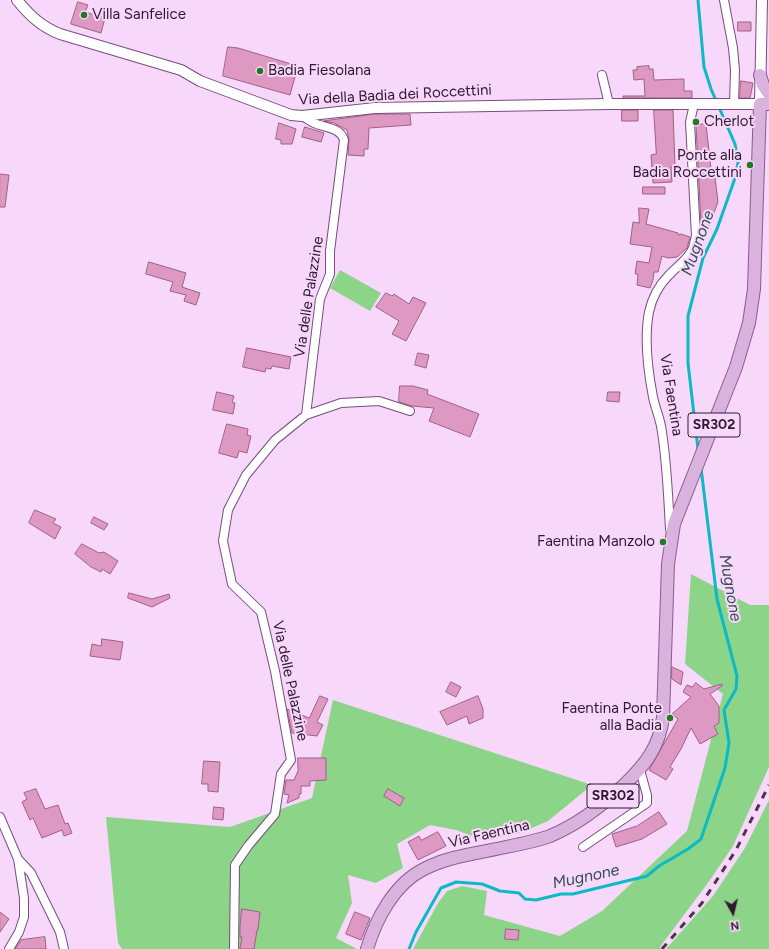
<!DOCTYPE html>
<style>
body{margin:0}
#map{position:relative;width:769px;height:949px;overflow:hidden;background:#f7d7fa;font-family:Figtree,sans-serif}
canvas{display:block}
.north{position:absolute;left:713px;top:893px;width:40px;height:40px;-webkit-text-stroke:3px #f7d7fa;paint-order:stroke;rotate:172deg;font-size:11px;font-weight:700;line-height:16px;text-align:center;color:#2e1a30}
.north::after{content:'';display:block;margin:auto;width:14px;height:18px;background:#2e1a30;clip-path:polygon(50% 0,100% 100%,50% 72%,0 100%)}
</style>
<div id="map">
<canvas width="769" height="949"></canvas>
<div class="north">N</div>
</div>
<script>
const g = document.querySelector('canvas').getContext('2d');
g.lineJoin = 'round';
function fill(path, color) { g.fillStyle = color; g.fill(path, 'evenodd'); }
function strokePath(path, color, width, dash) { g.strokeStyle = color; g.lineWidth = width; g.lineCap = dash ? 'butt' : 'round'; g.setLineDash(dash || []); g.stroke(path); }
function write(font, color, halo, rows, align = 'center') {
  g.font = font + ' Figtree,sans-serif'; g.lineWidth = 4; g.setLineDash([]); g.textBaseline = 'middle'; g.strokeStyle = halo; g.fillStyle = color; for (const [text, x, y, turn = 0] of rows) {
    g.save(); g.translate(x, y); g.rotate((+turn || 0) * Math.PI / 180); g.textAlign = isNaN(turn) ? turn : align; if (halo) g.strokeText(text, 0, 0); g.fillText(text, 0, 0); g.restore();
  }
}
fill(new Path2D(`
 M340,270L381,293L370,311L330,288Z
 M691,574L750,605H769V767L733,846L710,880L660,947L661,949H413L438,903L447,891L462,886L487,891L484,915L560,936L602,911L687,831L723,694L685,664Z
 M333,700L592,785L548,821L520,833L486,841L456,830L430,825L397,844L403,868L376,883L348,875L352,903L336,938L357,949H122L118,943L106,817L230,827L312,798Z
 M769,800V949H666L713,896L745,848Z`), '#8bd488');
strokePath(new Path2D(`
 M698,0L704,67L711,89L735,144L738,163L734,181L717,229L703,258L688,316V363L698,449
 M409,949L416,932L441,888L456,882L482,884L500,891L519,893L525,899L536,900L561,894H573L647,876L659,866L688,849L701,839L725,768L729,743L724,710L736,689L737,676L717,599L701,468`), '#0cb9c5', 3);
const building = new Path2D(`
 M78,2L88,5L85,12L105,18L101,33L71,24Z
 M738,22H751V31H738Z
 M228,47L238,48L298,66L290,95L223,76Z
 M649,66V69H653L654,80L684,79V91H692V98H623V96H645L644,79L634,80L633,70H637V67Z
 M741,81L753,83L750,98H740Z
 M622,110H638V121H622Z
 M654,110H673L675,167H671L672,182L653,183L651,155L656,154Z
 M375,114H410L411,125L369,128L368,149H364V156L348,155L349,140L347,130L334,123L324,121Z
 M279,123L296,129L292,144H281V140L276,139Z
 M706,124L711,169H714L718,202L709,226L701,224L696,125Z
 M305,127L324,133L321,142L302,137Z
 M0,174L9,175L5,207H0Z
 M643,187H665V194H643Z
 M639,208L649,209L646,224L678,233V235L681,234L690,237L687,248L677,257L668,258L662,256L658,272H654L653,280L650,288L637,285L638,274H635L637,261L649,263L652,247L630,244L633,222L639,223Z
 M149,262L186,273L182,287L200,293L196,305L184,301L186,295L170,291L173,282L146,274Z
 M386,293L392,296L394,294L409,304L413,297L426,303L406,341L392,334L399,321L376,307Z
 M247,348L291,357L289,369L272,366L271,369L266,368L265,372L243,367Z
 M418,353L429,355L426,368L415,365Z
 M400,386H413L428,390L427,394L479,414L470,437L429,421L434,408L412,406L399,402Z
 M217,392L234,396L232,402L235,403L233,414L213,410Z
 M608,392H620L619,402L607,401Z
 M227,424L248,429L247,435L251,436L247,453L239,451L237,458L219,453Z
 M35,510L56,519L53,523L61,527L55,539L29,523Z
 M94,517L108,524L104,530L91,523Z
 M82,544L99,553L104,552L118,561L110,574L102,569L101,572L91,567L75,554Z
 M129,593L152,599L169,594L170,598L152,607L128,598Z
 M102,639L123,642L120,660L90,656L92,644L101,646Z
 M672,667L683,672L681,685L672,679Z
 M451,682L461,687L456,697L446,692Z
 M696,683L704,689L722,684V686L710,694L719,706V723L714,726L718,734L700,744L691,728L681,749L670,767L673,769L666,780L649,770L678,719L672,714L691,697L683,692L687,685L692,687Z
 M320,696L328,699L317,722L323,725L317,736L292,733L287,709L309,718Z
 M478,696L483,709V718L469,724L467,716L447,725L440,712Z
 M298,758H326V780L310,781V786H301V794H299V798L287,803L289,795L284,794L286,780H294L298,771Z
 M204,761L220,762L218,792L208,791V784H202Z
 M36,789L45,809L58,805L65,824L68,823L72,833L64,836L62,830L42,838L33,818L30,820L22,802L27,799L24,793Z
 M388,789L404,798L400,806L384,796Z
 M214,807L224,808L223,820L213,819Z
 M659,812L667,824L642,839L616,847L612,834L637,826Z
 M438,832L446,846L418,860L408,842L419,836L421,840Z
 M242,909L260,912L258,930H257L254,949H240L242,937H240V927Z
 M0,912L9,919L0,932Z
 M355,912L370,918L361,940L346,934Z
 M506,929L519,930L518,940L505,939Z
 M45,937L46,949H15L21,940Z`);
fill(building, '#dd99c1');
strokePath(building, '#a06087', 1);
const minor = new Path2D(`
 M724,0L733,48L735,70L734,104
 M602,75L609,104
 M306,415L341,403L379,401L410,411
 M670,529C668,495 667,460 661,426C659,416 655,407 653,397C648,371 644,338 649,312C652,298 658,286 669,275C677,266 688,260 693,248C694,244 695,240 696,236L690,122L694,104
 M0,817L18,859L24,898V917L19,932L9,949
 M583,847L647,803V795L640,770
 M18,859L31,873L60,932L64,949
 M234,949L235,865L248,846L275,814L281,774L291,760L275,671L261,612L232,584L223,541L228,510L246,475L275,440L306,415L320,299L330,274V251L344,140C340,127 325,128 314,123C310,121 306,118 302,116`);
const tertiary = new Path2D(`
 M17,0C30,16 42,27 60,34L181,70L200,81L291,115L302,116L375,108L609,104H760L762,0`);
const primary = new Path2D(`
 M760,75L763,85L769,94
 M367,949C376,919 394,884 424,869C449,856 479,853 506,847C521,844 536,841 550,836C579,824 603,805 625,784C645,765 660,746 663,717L668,564L674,524L736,367L749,323L754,289L760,104H769`);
strokePath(minor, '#7a4c7f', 10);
strokePath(tertiary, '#7a4c7f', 12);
strokePath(primary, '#8d5b92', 14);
strokePath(minor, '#fff', 8);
strokePath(tertiary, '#fff', 10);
strokePath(primary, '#d9b2dd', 12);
strokePath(new Path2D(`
 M662,949L702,903L736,850L769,785`), '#4c364e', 3, [7, 7]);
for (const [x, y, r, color] of [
 [84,15,4,"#227825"],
 [260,71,4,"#227825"],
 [696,122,4,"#227825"],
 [750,165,4,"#227825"],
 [663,542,4,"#227825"],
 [670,718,4,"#227825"]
]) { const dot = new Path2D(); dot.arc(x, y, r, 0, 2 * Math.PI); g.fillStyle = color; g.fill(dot); strokePath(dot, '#f7d7fa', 1.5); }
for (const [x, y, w] of [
 [714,425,52],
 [613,796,52]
]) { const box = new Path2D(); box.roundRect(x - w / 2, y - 12, w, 24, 3); g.fillStyle = '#f7d7fa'; g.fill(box); strokePath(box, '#2e1a30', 1); }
write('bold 14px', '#2e1a30', null, [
 ["SR302",714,425],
 ["SR302",613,796]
]);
write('15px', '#2e1a30', '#f7d7fa', [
 ["Villa Sanfelice",92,15],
 ["Badia Fiesolana",268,71],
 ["Cherlot",704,122],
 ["Ponte alla",742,156,"right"],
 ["Badia Roccettini",742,173,"right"],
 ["Faentina Manzolo",655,542,"right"],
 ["Faentina Ponte",662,709,"right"],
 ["alla Badia",662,726,"right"]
], 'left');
write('15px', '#2e1a30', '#f7d7fa', [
 ["Via della Badia dei Roccettini",395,95,-3],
 ["Via delle Palazzine",309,297,-81],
 ["Via Faentina",671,395,81],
 ["Via delle Palazzine",290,681,78],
 ["Via Faentina",489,834,-13]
]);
write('italic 16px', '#304e51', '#f7d7fa', [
 ["Mugnone",698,243,-70],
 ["Mugnone",730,588,80],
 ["Mugnone",586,877,-12]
]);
</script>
